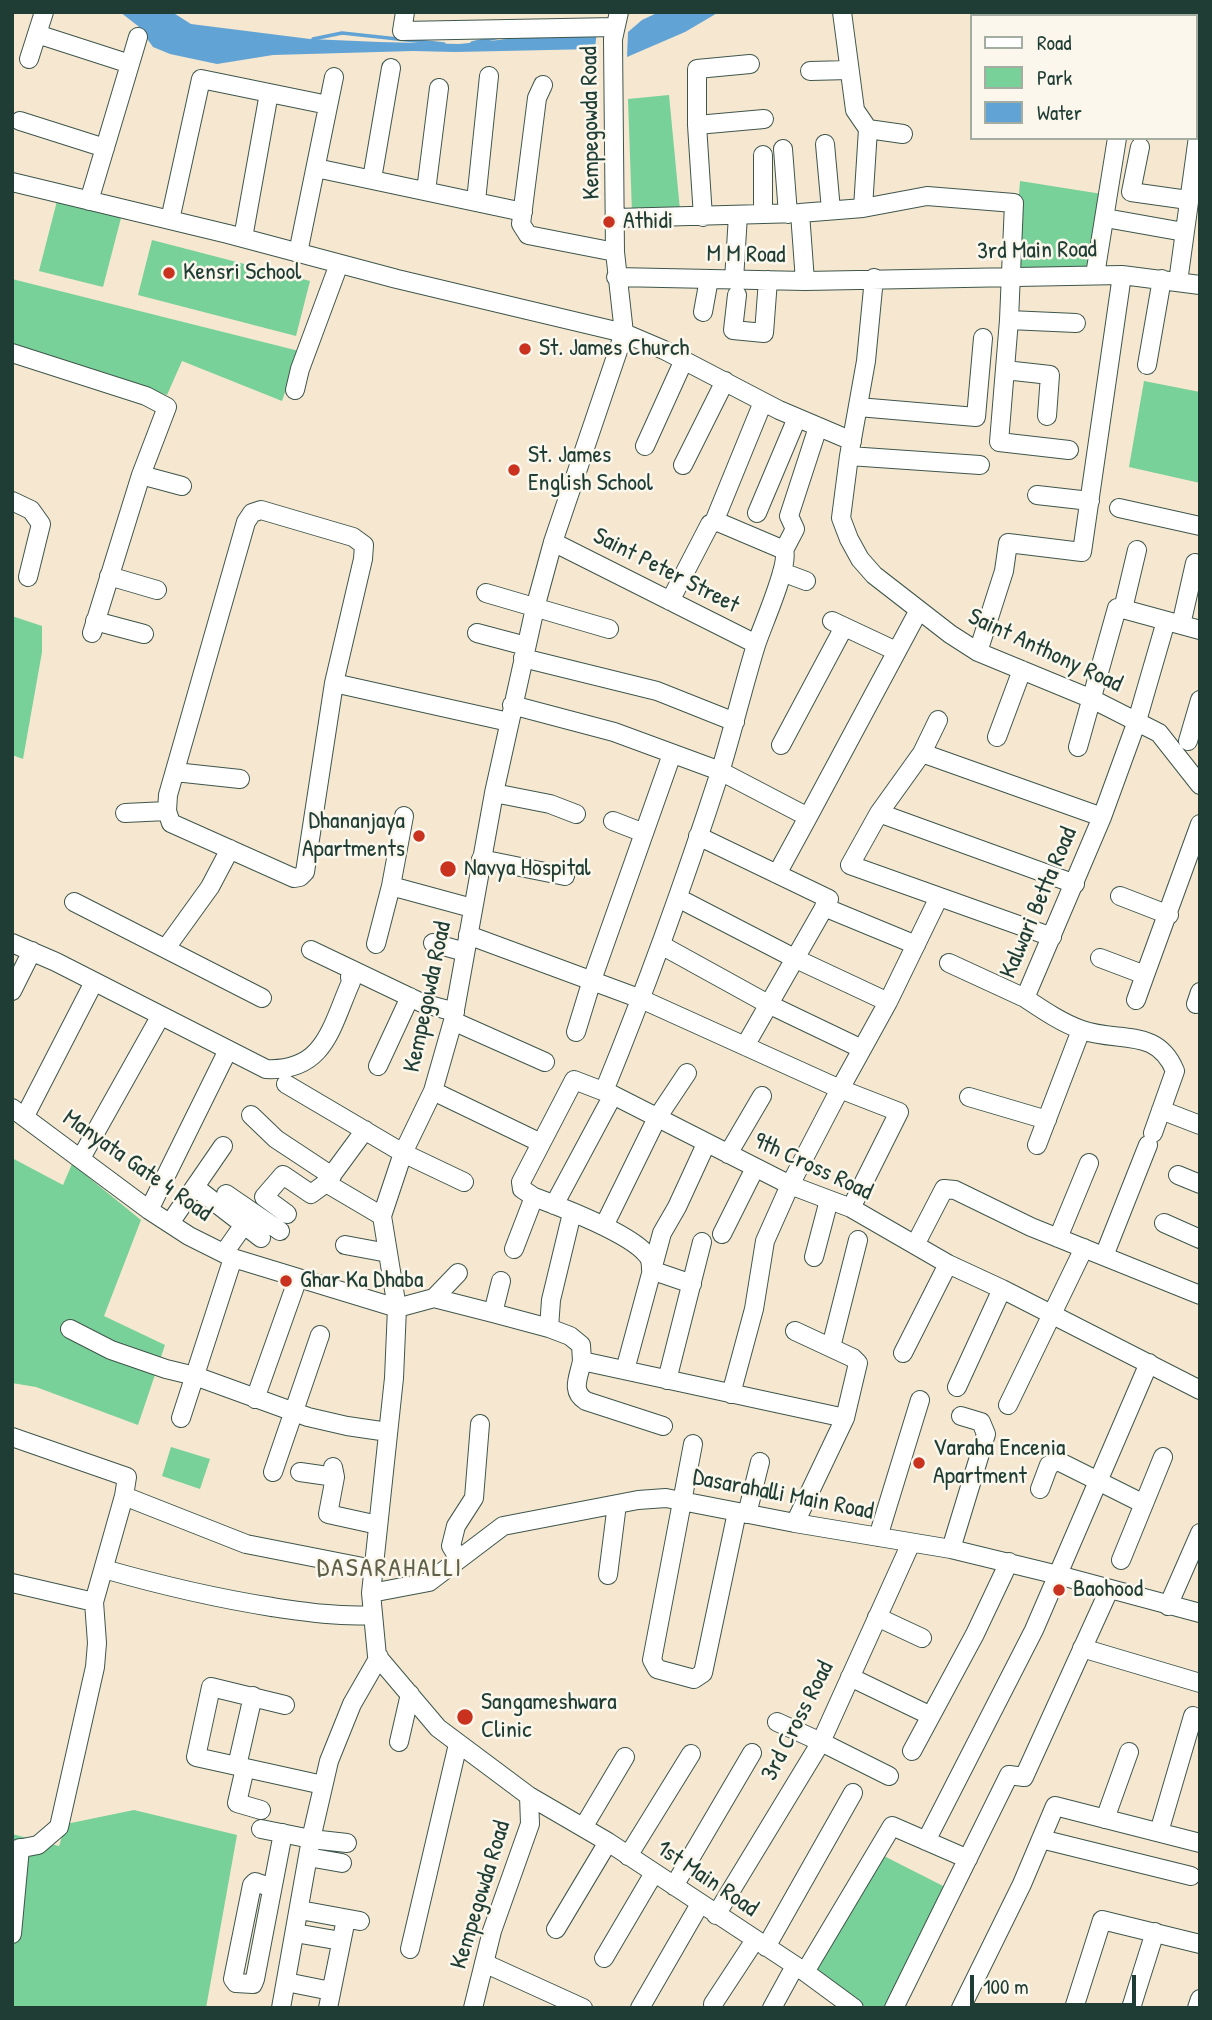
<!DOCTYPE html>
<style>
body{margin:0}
#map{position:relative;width:1212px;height:2020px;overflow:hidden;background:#f5e7d0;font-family:"Patrick Hand",sans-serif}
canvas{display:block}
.frame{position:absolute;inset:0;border:14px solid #1f3d34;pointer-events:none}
.legend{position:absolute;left:970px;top:14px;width:228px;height:126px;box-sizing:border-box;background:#fbf7ec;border:2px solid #a3ada2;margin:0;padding:9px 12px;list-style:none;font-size:21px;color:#1f3d34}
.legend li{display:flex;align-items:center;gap:14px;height:35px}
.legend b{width:35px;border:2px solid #a3ada2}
.scale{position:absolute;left:970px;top:1975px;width:166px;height:32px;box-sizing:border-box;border:4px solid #1f3d34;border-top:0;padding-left:9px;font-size:21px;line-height:24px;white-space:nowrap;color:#1f3d34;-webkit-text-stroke:5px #fbf7ec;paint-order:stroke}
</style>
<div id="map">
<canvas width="1212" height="2020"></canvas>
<div class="frame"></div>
<ul class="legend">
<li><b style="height:9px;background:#fff"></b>Road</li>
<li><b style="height:19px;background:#77d198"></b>Park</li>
<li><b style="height:19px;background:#62a3d5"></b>Water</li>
</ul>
<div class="scale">100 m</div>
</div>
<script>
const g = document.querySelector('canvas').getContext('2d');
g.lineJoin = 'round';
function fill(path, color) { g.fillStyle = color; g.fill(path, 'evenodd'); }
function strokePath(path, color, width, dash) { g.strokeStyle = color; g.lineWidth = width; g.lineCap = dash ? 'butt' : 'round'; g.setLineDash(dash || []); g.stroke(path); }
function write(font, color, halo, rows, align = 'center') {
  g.font = font + ' "Patrick Hand",sans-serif'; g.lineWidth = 5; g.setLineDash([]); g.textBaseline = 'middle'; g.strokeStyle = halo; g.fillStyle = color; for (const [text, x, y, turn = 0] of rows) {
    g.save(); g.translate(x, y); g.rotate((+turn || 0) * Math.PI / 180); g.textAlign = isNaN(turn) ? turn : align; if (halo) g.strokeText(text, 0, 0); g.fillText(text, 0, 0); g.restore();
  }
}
fill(new Path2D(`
 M1139,12H1200V104H1196V16H1138Z
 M669,95L680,210L632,213L628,99Z
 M1020,181L1102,194L1093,272L1013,271Z
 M57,201L121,218L103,287L39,271Z
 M152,240L310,281L296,336L138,295Z
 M12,279L299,351L282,401L182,361L167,395L12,344Z
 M1144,381L1200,392V483L1129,467Z
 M12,616L42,626V652L23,759L12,755Z
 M12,1158L63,1185L72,1164L141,1220L104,1316L165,1345L138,1425L36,1387L12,1383Z
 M171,1447L210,1459L200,1489L162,1476Z
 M134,1810L237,1835L206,2008H12V1834L59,1846L66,1824Z
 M882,1855L947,1888L887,2008H867L817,1970Z`), '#77d198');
fill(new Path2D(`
 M120,12H172L191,24L310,39L379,42L459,44L597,30L595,49L455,52L413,51L273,55L217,64L170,54L153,47L138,26Z
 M659,12H719L685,32L627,57L628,32L642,20Z`), '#62a3d5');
strokePath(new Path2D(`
 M313,39L342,33L444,44
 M472,43L499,37L513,39`), '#62a3d5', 3.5);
const minor = new Path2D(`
 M405,12L402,31L615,27
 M842,12L855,110L868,129L863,208
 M37,34L130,64L89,201
 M29,59L44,12
 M130,64L138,37
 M810,71L849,70
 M543,85L537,98L521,224L528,235L615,252
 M20,121L105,148
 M697,125V69L750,64
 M868,129L903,134
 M825,144L831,210
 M1140,147L1131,192L1188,200
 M783,149L788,214
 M316,168L523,212
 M372,179L391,68
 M12,182L228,234L397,279L624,333L664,350L779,410L852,441
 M426,191L439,88
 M476,201L489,76
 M800,213L805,281
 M763,214V155
 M703,217L697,125L764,119
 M616,218L800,213L863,208L927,196L1014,203L1009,320L999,442L1069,450
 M1111,219L1184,232
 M170,220L201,79L328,105
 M243,238L269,93
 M298,253L334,77
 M1095,275L1117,138
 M616,277L805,281L1122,275L1200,285
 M874,278L866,361L849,456L841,518L849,539L860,559L874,575L950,634L978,652L1092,699L1159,733L1200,785
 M734,280L738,215
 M1178,282L1200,122
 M737,295L733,330L764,333L768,280
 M703,312L709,279
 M1009,320L1076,323
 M12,353L146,396L167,407L141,475L92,633
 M1147,365L1162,279
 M1005,370L1050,375L1047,416
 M295,390L300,369L339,264
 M858,407L976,417L983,338
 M645,446L684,360
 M849,456L980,465
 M683,465L725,381
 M141,475L182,486
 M1037,495L1090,501
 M12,501L31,510L41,524L28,577
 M1119,508L1200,526
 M261,510L353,537L364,545L363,559L334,683L305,872L300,877L294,878L171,823L167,811L168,795L246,522L252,513Z
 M757,513L797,418
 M714,522L763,402
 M553,542L756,644
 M784,550L795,529L789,516L818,427
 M782,572L806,581
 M109,576L157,590
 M486,593L609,629
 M1123,609L1200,630
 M95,621L144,634
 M832,621L896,651
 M1181,625L1195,563
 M477,633L526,646
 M978,652L1004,571L1008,543L1082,552L1122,275
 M523,658L657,691L735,722
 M334,683L509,722
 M512,705L614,732L720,771L808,817L777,874
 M938,720L922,753L879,813L850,865L1052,937
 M997,737L1022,670
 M1188,741L1200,700
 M781,745L844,627
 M1078,747L1117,608L1123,609L1137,550
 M922,753L1102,817
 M175,772L240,779
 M494,793L550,804L576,814
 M125,813L167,811
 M879,813L1075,884
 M404,816L391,886L472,908
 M808,817L919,610
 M613,821L644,833
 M698,836L829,899L745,1046
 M481,859L565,876
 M1120,896L1169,915
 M678,898L794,958L888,1002
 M74,902L262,998
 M824,907L916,945
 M468,935L641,999L840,1089L899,1112L851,1208
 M12,943L56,962L266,1069C325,1072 331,1027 351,982L350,977L353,970
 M433,943L465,952
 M376,944L391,886
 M661,945L768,1004L862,1049
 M166,948L210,887L230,849
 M311,950L422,1003L455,1012
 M1100,958L1145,975L1200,824
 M949,963L1025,998
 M12,991L32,951
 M1136,1000L1145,975
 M1196,1004L1200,992
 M453,1021L545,1062
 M576,1032L592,980L672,754
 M378,1066L410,997
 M286,1084L403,1153L464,1182
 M433,1091L541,1143
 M604,1091C647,986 685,880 720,772C733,730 743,687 756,645C762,626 790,565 784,550L718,522L710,524L670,601
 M969,1097L1047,1120
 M12,1108L149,1210L189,1236L233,1258L397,1308L434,1298L493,1313L549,1328L570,1336L581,1345L582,1361L845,1418L795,1523
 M1161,1110L1200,1125
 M251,1115L276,1139L332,1176
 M25,1116L94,982
 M1153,1133L1175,1071C1157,1027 1119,1043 1082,1030C1062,1023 1043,1010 1025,998L1102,817L1137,721L1166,621
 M1037,1145L1081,1030
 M728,1154L762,1096
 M81,1158L160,1017
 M1178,1175L1200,1184
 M326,1183L382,1216
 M195,1187L261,1238
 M226,1194L280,1231
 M534,1197C561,1207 631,1234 647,1255C651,1259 651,1265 651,1270L692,1284
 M554,1205L613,1095
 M149,1210L228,1050
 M287,1214L264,1197L283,1175L311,1194L326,1183L365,1130
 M170,1223L223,1146
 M1164,1223L1200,1239
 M604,1226L657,1118L687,1073
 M722,1234L755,1168
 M1058,1238L1089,1163
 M345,1245L388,1253
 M915,1245L944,1189L955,1190L1031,1227L1200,1295
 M514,1249L534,1197L522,1189L521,1182L574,1080L613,1095L790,1185L851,1208L948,1264L1002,1289L1200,1390
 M224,1253L250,1216
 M1104,1256L1148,1145
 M814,1257L829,1200
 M434,1298L458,1273
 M493,1313L501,1281
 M549,1328L551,1300L572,1213
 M70,1329L111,1350L166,1369L195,1376L308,1417L347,1426L388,1432
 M795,1331L853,1358L858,1363L845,1418
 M831,1347L858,1240
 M903,1353L948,1264
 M582,1361C579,1377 570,1391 586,1401L663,1426
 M625,1370L662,1233L677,1207L706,1144
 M667,1380L702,1242
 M957,1387L1002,1289
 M731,1394L754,1309L765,1241L790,1185L840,1089L888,1002L939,897
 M255,1399L298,1278
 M1008,1405L1084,1248
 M181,1418L233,1258
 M12,1437L127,1477L124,1496L94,1602L97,1643L95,1667L59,1827L38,1845L12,1850
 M693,1444L652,1660L657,1669L694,1679L703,1673L737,1512
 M333,1467L335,1477L328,1514L378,1525
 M273,1472L320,1335
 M300,1472L335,1477
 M1040,1489L1049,1465L1058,1461L1144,1504
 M124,1496L246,1544L373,1569
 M747,1514L760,1462
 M878,1537L920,1400
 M951,1549L986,1434L981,1422L961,1416
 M459,1559L451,1546L456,1526L474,1498L480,1424
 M1121,1560L1163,1457
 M104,1569C160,1585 215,1598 272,1607C306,1612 339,1617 373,1615
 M608,1575L617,1504
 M12,1583L94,1602
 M371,1593L429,1582L503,1526L638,1500L666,1498L795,1523L951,1549L1058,1575L1200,1613
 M1168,1606L1200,1533
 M877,1617L922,1638
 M1082,1648L1200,1683
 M850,1677L929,1715
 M285,1705L211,1687L196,1757L323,1785
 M777,1722L821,1742L889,1776
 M399,1742L410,1694
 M912,1751L975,1634L1009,1562
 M237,1766L253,1696
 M245,1768L237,1803L261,1810
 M529,1796L608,1842L805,1972L854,2008
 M1105,1819L1129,1752
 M584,1826L625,1757
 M261,1829L311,1839L347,1843
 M1159,1832L1193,1716
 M1041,1839L1191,1876
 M926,1841L1034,1630L1149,1363
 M628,1856L691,1754
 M308,1857L342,1863
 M674,1886L752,1753
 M272,1888L255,1882L252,1885L233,1979L236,1983L253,1984L255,1979L283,1833
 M300,1910L360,1921
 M716,1915L821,1742L911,1543
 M556,1929L608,1842
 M295,1933L341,1941
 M12,1934L20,1848
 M766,1947L853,1793
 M410,1949L458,1744
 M604,1958L654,1873
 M484,1963L583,2008
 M805,1972L892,1826L968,1859
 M286,1982L331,1991
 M713,2004L755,1940
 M281,2008L311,1839L329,1761L352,1704L379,1657
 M328,2008L346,1919
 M473,2008L492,1931L530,1824L529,1796L438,1728L377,1656L371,1593L394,1378L397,1308L382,1216L403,1153L433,1091L453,1021L494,793L535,608L553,542L624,333L615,252L613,39L619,12
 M640,2008L700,1904
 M772,2008L795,1966
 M894,2008L1009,1775L1024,1777L1109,1590
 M961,2008L1022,1884L1055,1806L1200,1843
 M1074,2008L1102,1920L1200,1944
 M1131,2008L1155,1932
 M1197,2008L1200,1999`);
strokePath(minor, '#3f564b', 20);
strokePath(minor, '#fff', 18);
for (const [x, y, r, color] of [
 [609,222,7,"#c8321e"],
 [169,273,7,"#c8321e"],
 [525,349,7,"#c8321e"],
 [514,470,7,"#c8321e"],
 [419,836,7,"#c8321e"],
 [448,869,9,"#c8321e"],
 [286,1281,7,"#c8321e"],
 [919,1463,7,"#c8321e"],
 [1059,1590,7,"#c8321e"],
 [465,1717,9,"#c8321e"]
]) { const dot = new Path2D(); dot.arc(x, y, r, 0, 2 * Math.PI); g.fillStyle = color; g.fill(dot); strokePath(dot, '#fbf7ec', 2.5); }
write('24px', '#1f3d34', '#fbf7ec', [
 ["Kempegowda Road",591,123,-91],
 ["3rd Main Road",1037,251,-1],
 ["M M Road",746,255,1],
 ["Saint Peter Street",666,571,27],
 ["Saint Anthony Road",1045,651,25],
 ["Kalwari Betta Road",1039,903,-67],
 ["Kempegowda Road",428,997,-78],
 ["Manyata Gate 4 Road",137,1166,35],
 ["9th Cross Road",813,1167,25],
 ["Dasarahalli Main Road",783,1495,11],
 ["3rd Cross Road",798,1721,-63],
 ["1st Main Road",707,1879,34],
 ["Kempegowda Road",481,1895,-73]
]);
write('24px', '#1f3d34', '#fbf7ec', [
 ["Athidi",623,222],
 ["Kensri School",183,273],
 ["St. James Church",539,349],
 ["St. James",528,456],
 ["English School",528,484],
 ["Dhananjaya",405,822,"right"],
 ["Apartments",405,850,"right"],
 ["Navya Hospital",464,869],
 ["Ghar Ka Dhaba",300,1281],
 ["Varaha Encenia",933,1449],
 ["Apartment",933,1477],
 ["Baohood",1073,1590],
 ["Sangameshwara",481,1703],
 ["Clinic",481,1731]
], 'left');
g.letterSpacing = '2px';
write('26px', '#606149', '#fbf7ec', [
 ["DASARAHALLI",390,1569]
]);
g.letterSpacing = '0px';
</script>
